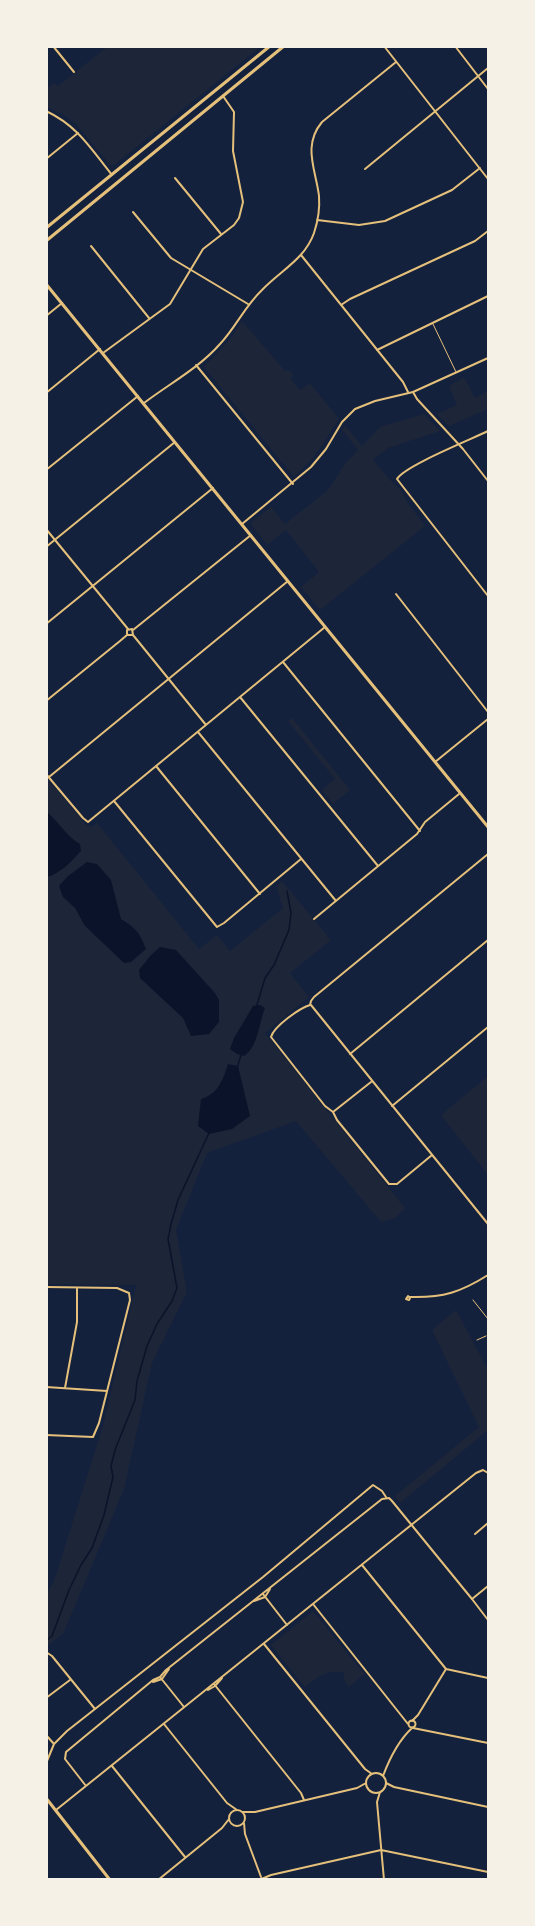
<!DOCTYPE html>
<style>
body{margin:0}
#map{position:relative;width:535px;height:1926px;overflow:hidden;background:#14213d;font-family:Commissioner,sans-serif}
canvas{display:block}
.frame{position:absolute;inset:0;border:48px solid #f6f1e7;pointer-events:none}
</style>
<div id="map">
<canvas width="535" height="1926"></canvas>
<div class="frame"></div>
</div>
<script>
const g = document.querySelector('canvas').getContext('2d');
g.lineJoin = 'round';
function fill(path, color) { g.fillStyle = color; g.fill(path, 'evenodd'); }
function strokePath(path, color, width, dash) { g.strokeStyle = color; g.lineWidth = width; g.lineCap = dash ? 'butt' : 'round'; g.setLineDash(dash || []); g.stroke(path); }
fill(new Path2D(`
 M107,47H260L114,165H110L76,124L64,115L47,107L46,89L54,83L58,86Z
 M242,321L285,371L289,370L293,374L291,379L300,390L310,383L339,419L315,456L294,477L204,367L231,338Z
 M464,377L475,398L488,391V409L449,426L437,414L457,405L449,386Z
 M424,414L440,431L388,448L373,460L388,478L401,490L407,502L425,526L320,610L301,587L319,572L286,530L267,545L250,523L271,507L285,524L328,490L345,464L358,450L342,430L345,425L362,446L380,427Z
 M292,718L350,790L333,804L322,790L335,779L288,721Z
 M46,777L86,825L92,827L97,823L199,949L217,935L230,951L283,908L276,886L282,881L331,940L290,973L309,997L265,1033L405,1208L395,1218L381,1222L296,1121L207,1153L176,1230L187,1292L152,1363L124,1489L63,1634L47,1646V1594L54,1581L103,1426L136,1285L47,1284Z
 M488,1076V1175L441,1115Z
 M456,1310L488,1370V1430L400,1503L395,1496L479,1427L432,1330Z
 M313,1611L364,1674L349,1687L344,1680V1673C328,1668 316,1678 305,1687L271,1645Z`), '#1d2539');
fill(new Path2D(`
 M47,812C59,822 66,836 80,844L81,851C72,861 60,874 47,877Z
 M87,862L97,864L111,880L121,919C136,928 140,933 146,949L131,962L124,963L85,926L75,908L63,897L59,886L68,876Z
 M160,947L176,950L215,993L219,1000V1022L209,1034L191,1036L183,1018L140,978L139,970L151,955Z
 M260,1005L265,1008C259,1023 258,1047 244,1056L237,1054L230,1049L234,1038L253,1006Z
 M228,1064L238,1066L250,1116L232,1129L209,1134L198,1126L201,1099C218,1094 223,1080 228,1064Z`), '#0b132b');
strokePath(new Path2D(`
 M256,1008L265,978L274,965L289,930L291,913L287,891
 M237,1068L241,1055
 M46,1641L52,1636L69,1590L81,1565L92,1548L104,1515L113,1477L111,1466L115,1450L135,1400L137,1381L147,1346L157,1324L172,1301L177,1288L168,1239L171,1224L178,1200L209,1133`), '#0b132b', 1.5);
strokePath(new Path2D(`
 M433,324L456,372
 M473,1300L488,1319
 M477,1340L486,1336`), '#e5c07b', 1);
strokePath(new Path2D(`
 M53,46L74,72
 M384,46L488,179
 M455,46L488,89
 M46,111C78,126 91,149 112,175
 M46,159L78,133
 M365,169L488,68
 M175,178L221,234
 M133,212L171,258L248,304
 M317,220L359,225L385,221L452,190L480,168
 M91,246L149,318
 M301,255L403,382L408,392
 M341,305L350,299L475,241L488,231
 M46,316L62,303
 M377,350L488,296
 M103,353L170,304L203,249L234,225L239,218L243,202L233,151L234,112L223,96
 M196,365L293,484
 M413,392L417,399L463,449L488,481
 M46,393L100,349
 M144,403C169,384 199,368 220,344C236,327 245,306 262,290C280,271 305,259 314,233C318,221 320,209 319,196C316,170 302,146 322,122L396,62
 M488,431C472,439 404,466 397,479L488,596
 M46,470L138,396
 M46,529L128,629
 M46,547L175,442
 M396,594L488,712
 M46,624L213,488
 M133,630L251,535
 M133,635L206,725
 M283,662L420,831
 M240,697L378,866
 M46,701L120,641L127,635H133L132,629L127,630V635
 M198,732L336,901
 M435,762L488,719
 M156,766L260,894
 M46,774L83,818L88,822L325,627
 M49,777L288,581
 M114,801L217,927L224,923L301,859
 M314,919L417,834L425,822L459,794
 M310,1005C300,1008 274,1026 271,1037L325,1106L333,1112L337,1120L389,1184H397L432,1155
 M310,1005L311,1001L314,997L488,854
 M311,1005L488,1224
 M350,1054L488,940
 M392,1106L488,1027
 M333,1112L371,1082
 M46,1287L117,1288L129,1293L130,1300L99,1423L93,1437L46,1435
 M408,1296L410,1298L409,1300L406,1299Z
 M410,1297C443,1298 461,1292 488,1275
 M488,1332V1339
 M46,1387L107,1391
 M65,1388L77,1322V1288
 M475,1534L488,1523
 M362,1565L446,1669L488,1678
 M263,1594L287,1625
 M254,1601L265,1597L270,1589
 M313,1604L408,1724
 M264,1644L365,1769L372,1774
 M46,1652L52,1656L95,1709
 M160,1677L184,1707
 M153,1682L162,1679L169,1669
 M214,1684L301,1793L304,1800
 M208,1690L215,1686L222,1678
 M46,1698L70,1680
 M408.5 1724a3.5 3.5 0 1 1 7 0a3.5 3.5 0 1 1-7 0Z
 M412,1721L418,1715L446,1669
 M164,1724L227,1803L237,1810
 M413,1728L488,1743
 M46,1735L54,1744
 M47,1761L54,1744L67,1731L263,1577L373,1485L382,1491L386,1497
 M112,1766L185,1857
 M366 1783a10 10 0 1 1 20 0a10 10 0 1 1-20 0Z
 M383,1776C389,1760 399,1740 412,1728
 M386,1783L394,1787L488,1807
 M86,1786L65,1759L66,1752L153,1680L160,1677L166,1670L382,1499L389,1498L392,1501L472,1599
 M380,1792L377,1802L384,1880
 M56,1810L476,1473L483,1470L488,1473
 M229 1818a8 8 0 1 1 16 0a8 8 0 1 1-16 0Z
 M242,1812H255L357,1788L366,1783
 M244,1823L245,1834L261,1877
 M158,1880L222,1828L229,1819
 M259,1880L271,1875L381,1850L488,1872`), '#e5c07b', 2);
strokePath(new Path2D(`
 M242,524L311,467L326,449L342,422L355,409L375,401L413,392L488,358
 M488,1586L472,1599L488,1620`), '#e5c07b', 2);
strokePath(new Path2D(`
 M46,284L488,827
 M46,1798L110,1880`), '#e5c07b', 3);
strokePath(new Path2D(`
 M46,228L270,46
 M46,241L284,46`), '#e5c07b', 3);
</script>
